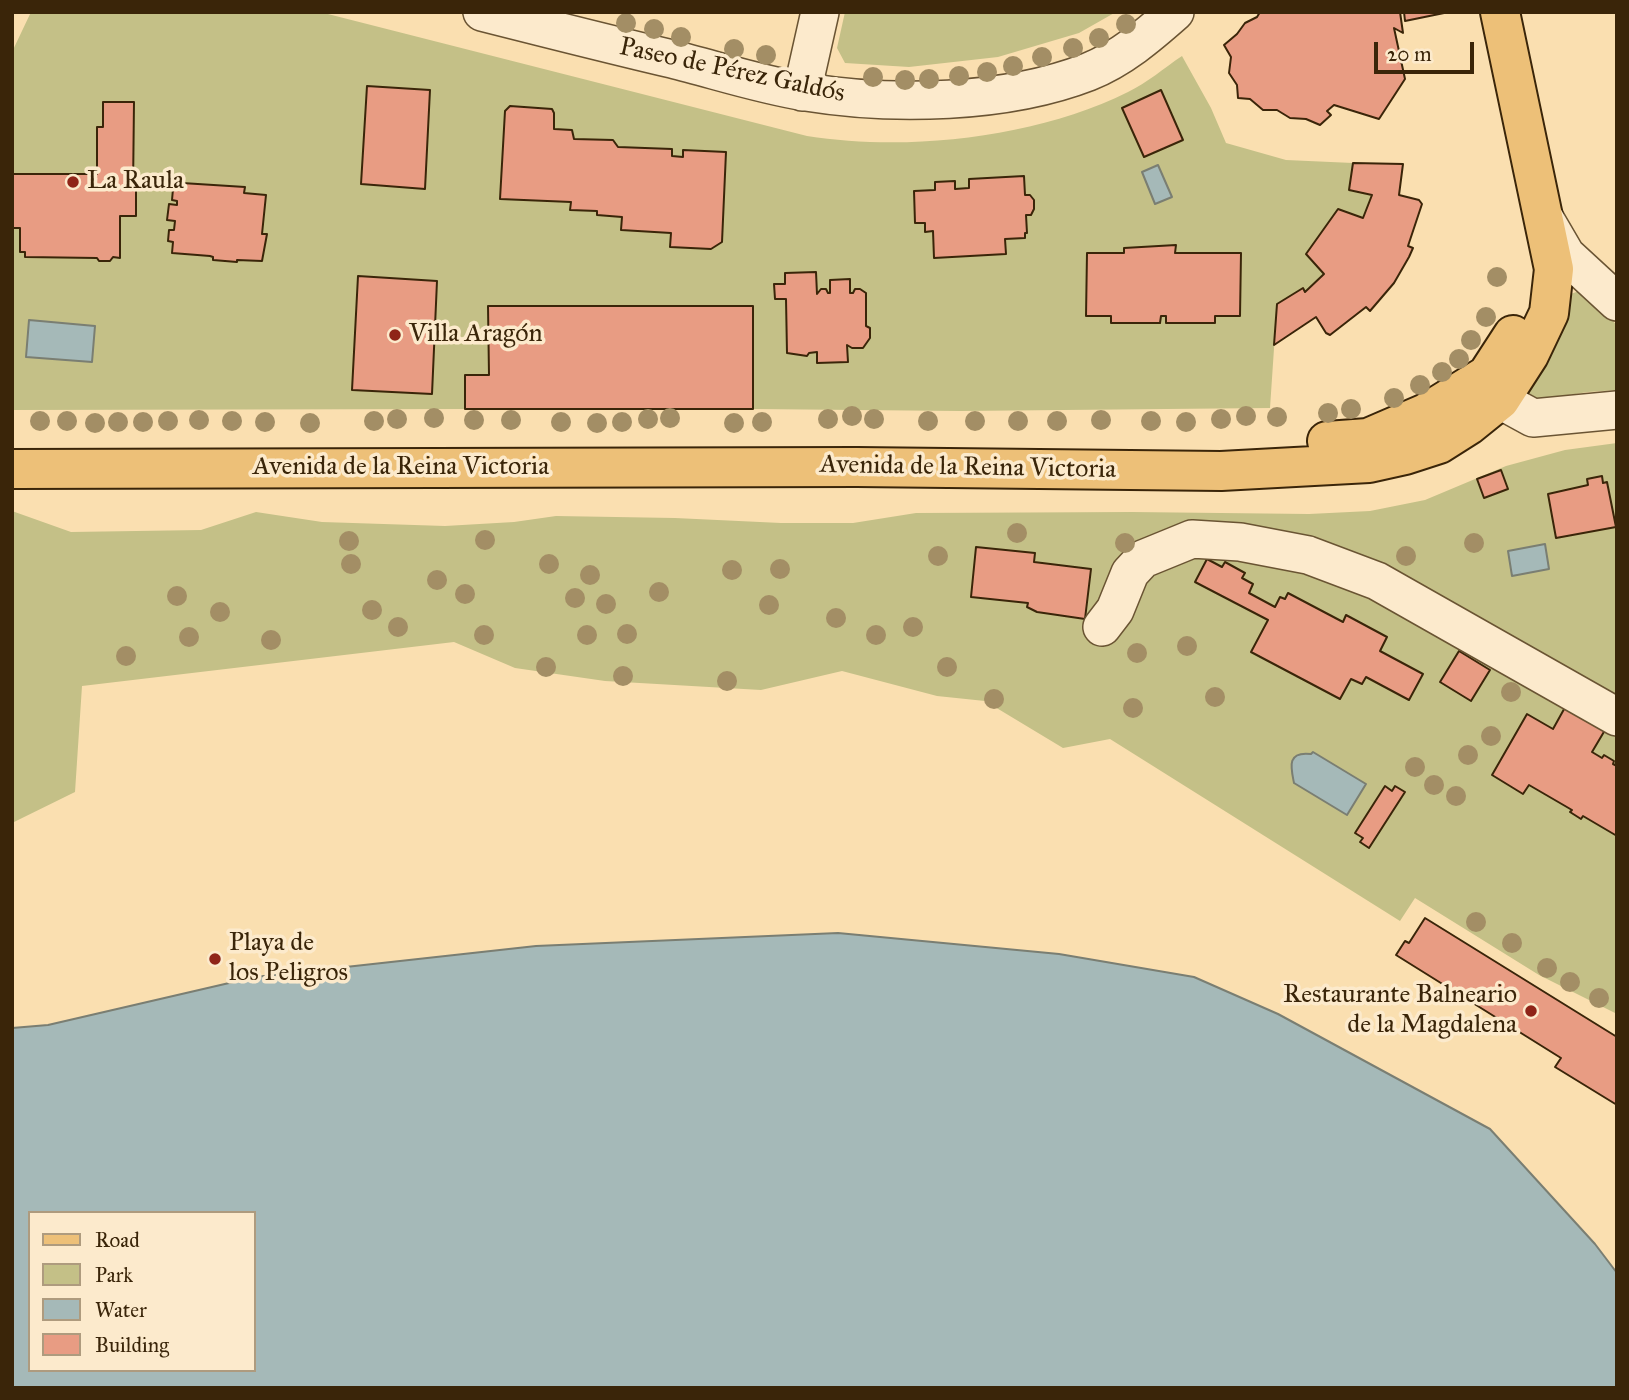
<!DOCTYPE html>
<meta charset="utf-8">
<style>
body{margin:0}
#map{position:relative;width:1629px;height:1400px;overflow:hidden;background:#fadfb0;font-family:"IM FELL Great Primer",serif}
canvas{display:block}
.frame{position:absolute;inset:0;border:14px solid #3a2509;pointer-events:none}
.legend{position:absolute;left:28px;top:1211px;width:228px;height:161px;box-sizing:border-box;background:#fceacc;border:2px solid #ae9b7e;margin:0;padding:9px 12px;list-style:none;font-size:21px;color:#3a2509}
.legend li{display:flex;align-items:center;gap:14px;height:35px}
.legend b{width:35px;border:2px solid #ae9b7e}
.scale{position:absolute;left:1374px;top:42px;width:100px;height:32px;box-sizing:border-box;border:4px solid #3a2509;border-top:0;padding-left:9px;font-size:21px;line-height:24px;white-space:nowrap;color:#3a2509;-webkit-text-stroke:5px #fceacc;paint-order:stroke}
</style>
<div id="map">
<canvas width="1629" height="1400"></canvas>
<div class="frame"></div>
<ul class="legend">
<li><b style="height:9px;background:#edc078"></b>Road</li>
<li><b style="height:19px;background:#c4c087"></b>Park</li>
<li><b style="height:19px;background:#a5b9b8"></b>Water</li>
<li><b style="height:19px;background:#e89c83"></b>Building</li>
</ul>
<div class="scale">20 m</div>
</div>
<script>
const g = document.querySelector('canvas').getContext('2d');
g.lineJoin = 'round';
function fill(path, color) { g.fillStyle = color; g.fill(path, 'evenodd'); }
function strokePath(path, color, width, dash) { g.strokeStyle = color; g.lineWidth = width; g.lineCap = dash ? 'butt' : 'round'; g.setLineDash(dash || []); g.stroke(path); }
function write(font, color, halo, rows, align = 'center') {
  g.font = font + ' "IM FELL Great Primer",serif'; g.lineWidth = 7; g.setLineDash([]); g.textBaseline = 'middle'; g.strokeStyle = halo; g.fillStyle = color; for (const [text, x, y, turn = 0] of rows) {
    g.save(); g.translate(x, y); g.rotate((+turn || 0) * Math.PI / 180); g.textAlign = isNaN(turn) ? turn : align; if (halo) g.strokeText(text, 0, 0); g.fillText(text, 0, 0); g.restore();
  }
}
fill(new Path2D(`
 M31,12H320L807,136C908,152 1035,138 1128,92C1147,83 1164,68 1182,56L1211,108L1226,143L1286,160L1353,163L1349,190L1372,195L1363,218L1338,209L1307,254L1324,274L1305,292L1303,288L1277,304L1270,408L960,411L753,409L752,306H489V375L465,376V409L12,410V52Z
 M845,12H1116L1079,33L998,57L909,67L845,63L837,48Z
 M1579,291L1617,325V390L1588,392L1537,400L1526,396L1529,384L1568,295Z
 M1617,443V1014L1539,975L1415,898L1400,921L1110,739L1063,748L985,701L937,696L842,671L761,690L605,681L515,668L454,642L82,686L75,792L12,823V511L71,532L201,530L256,512L322,522L445,526L514,522L556,516L675,518L781,523H853L916,513L1132,512L1309,514L1370,511L1425,500L1506,466L1565,450Z`), '#c4c087');
const water = new Path2D(`
 M1158,165L1172,197L1155,204L1142,172Z
 M29,320L95,326L92,362L26,357Z
 M1545,544L1549,569L1512,576L1508,551Z
 M1313,752L1366,784L1347,815L1294,783C1291,768 1286,751 1311,754Z
 M838,933L1059,954L1194,977L1278,1014L1490,1129L1595,1244L1617,1273V1388H12V1028L48,1025L255,977L536,946ZM30,1213H254V1370H30Z`);
fill(water, '#a5b9b8');
strokePath(water, '#7a7e72', 2);
const building = new Path2D(`
 M1260,12H1400L1403,33L1394,28L1405,79L1379,119L1334,105L1327,111L1331,115L1320,125L1306,119L1290,118L1277,110H1263L1250,99L1238,98L1237,85L1229,73L1231,57L1224,45L1237,34L1245,23L1257,17Z
 M1404,12H1449L1405,21Z
 M367,86L430,90L425,189L361,184Z
 M1161,90L1183,140L1144,157L1122,108Z
 M103,102H134L133,190L136,189V216H120V258L113,257L110,261H99L97,258L25,257V252H20V228H12V174H97V127H103Z
 M510,106L552,109L554,113V129L572,130L574,139L613,140L618,147L672,149V156L683,157V150L726,152L722,242L711,249L670,247L671,233L621,230L622,217L597,215V211L570,210L571,202L500,199L505,111Z
 M1353,163L1403,164L1399,195L1419,200L1422,204L1408,246L1413,248L1409,257L1394,283L1370,311L1366,307L1330,335L1326,333L1316,317L1274,345L1277,304L1303,288L1305,292L1324,274L1306,254L1338,209L1363,218L1372,195L1349,190Z
 M1024,176L1025,195H1030L1034,200V209L1031,215H1026L1027,233H1025V238L1005,239L1006,254L934,258L933,231L925,232V223H915L914,191L935,190V182L955,181V189L969,188V179Z
 M182,183L245,187L244,193L266,195L262,234H267L262,261L237,260V262L213,260V257L210,256L172,253L173,242L168,241L169,230H174L175,221L167,220L169,204L177,205V201L172,200L173,189L178,190Z
 M1176,245L1175,253H1241L1240,316H1215V323H1166V316H1161L1160,323H1111V316H1086L1087,253H1124V248Z
 M816,272L817,294L821,289H826L828,293H830V280L850,279V293H853L855,289H860L866,293V326L870,328V338L863,348H852L847,345L848,362L817,363V352L809,353L807,356L787,353L786,299H775L774,284H785V273Z
 M358,276L437,281L432,394L352,390Z
 M488,306H753V409H465V375H489Z
 M1501,470L1508,489L1484,498L1477,479Z
 M1602,476L1603,483L1607,482L1616,527L1556,538L1548,494L1588,485L1587,479Z
 M976,547L1035,553L1034,562L1091,569L1085,619L1037,612L1027,607L1028,603L971,597Z
 M1207,559L1222,567L1225,562L1245,573L1242,578L1253,584L1249,593L1275,607L1280,597L1285,599L1288,593L1343,622L1346,615L1387,637L1380,651L1423,674L1409,700L1366,677L1362,684L1351,679L1340,699L1251,652L1268,620L1195,582Z
 M1459,651L1490,670L1471,701L1440,682Z
 M1568,702L1608,725L1592,752L1602,758L1604,755L1614,761L1613,764L1617,766V836L1583,816L1581,819L1570,812L1572,810L1529,785L1523,794L1492,775L1527,714L1553,729Z
 M1385,786L1392,791L1395,786L1405,792L1369,848L1360,842L1363,838L1355,833Z
 M1425,918L1617,1037V1105L1555,1067L1561,1058L1396,955L1405,941L1409,943Z`);
fill(building, '#e89c83');
strokePath(building, '#3a2509', 2);
const minor = new Path2D(`
 M482,12C545,28 608,44 672,59C716,70 761,85 806,92C892,106 1006,104 1088,72C1121,59 1149,35 1175,12
 M802,92L820,12
 M1545,219L1566,255L1617,302
 M1487,375L1490,390L1500,400L1533,418L1617,410
 M1102,627L1115,610L1130,573L1143,559L1192,539L1240,542L1308,555L1377,581L1617,717`);
const major = new Path2D(`
 M1327,441L1368,438L1426,413L1487,375L1513,335
 M12,469L857,467L1221,471L1369,463L1405,455L1439,444L1469,425L1500,400L1529,355L1549,313L1554,269L1500,12`);
strokePath(minor, '#6a5433', 40);
strokePath(major, '#3a2509', 42);
strokePath(minor, '#fceacc', 37);
strokePath(major, '#edc078', 38);
g.fillStyle = '#a38e65';
for (const [x, y] of [
 [626,23],
 [1126,24],
 [654,29],
 [681,37],
 [1099,38],
 [1073,48],
 [734,49],
 [766,55],
 [1042,57],
 [1013,66],
 [987,72],
 [959,76],
 [873,77],
 [929,79],
 [905,80],
 [1497,277],
 [1486,317],
 [1471,340],
 [1459,359],
 [1442,372],
 [1420,385],
 [1394,398],
 [1351,409],
 [1328,413],
 [852,416],
 [1246,416],
 [1277,417],
 [434,418],
 [670,418],
 [397,419],
 [648,419],
 [828,419],
 [874,419],
 [1221,419],
 [199,420],
 [474,420],
 [511,420],
 [1101,420],
 [40,421],
 [67,421],
 [168,421],
 [232,421],
 [374,421],
 [928,421],
 [975,421],
 [1018,421],
 [1057,421],
 [1151,421],
 [118,422],
 [143,422],
 [265,422],
 [561,422],
 [622,422],
 [762,422],
 [1186,422],
 [95,423],
 [310,423],
 [597,423],
 [734,423],
 [1017,533],
 [485,540],
 [349,541],
 [1125,543],
 [1474,543],
 [938,556],
 [1406,556],
 [351,564],
 [549,564],
 [780,569],
 [732,570],
 [590,575],
 [437,580],
 [659,592],
 [465,594],
 [177,596],
 [575,598],
 [606,604],
 [769,605],
 [372,610],
 [220,612],
 [836,618],
 [398,627],
 [913,627],
 [627,634],
 [484,635],
 [587,635],
 [876,635],
 [189,637],
 [271,640],
 [1187,646],
 [1137,653],
 [126,656],
 [546,667],
 [947,667],
 [623,676],
 [727,681],
 [1511,692],
 [1215,697],
 [994,699],
 [1133,708],
 [1491,736],
 [1468,755],
 [1415,767],
 [1434,785],
 [1456,796],
 [1476,922],
 [1512,943],
 [1547,968],
 [1570,982],
 [1599,998]
]) { g.beginPath(); g.arc(x, y, 10, 0, 2 * Math.PI); g.fill(); }
for (const [x, y, r, color] of [
 [73,182,7,"#8f2418"],
 [395,335,7,"#8f2418"],
 [215,959,7,"#8f2418"],
 [1531,1011,7,"#8f2418"]
]) { const dot = new Path2D(); dot.arc(x, y, r, 0, 2 * Math.PI); g.fillStyle = color; g.fill(dot); strokePath(dot, '#fceacc', 2.5); }
write('26px', '#3a2509', '#fceacc', [
 ["Paseo de Pérez Galdós",732,71,12],
 ["Avenida de la Reina Victoria",401,468],
 ["Avenida de la Reina Victoria",968,468,1]
]);
write('26px', '#3a2509', '#fceacc', [
 ["La Raula",87,182],
 ["Villa Aragón",409,335],
 ["Playa de",229,944],
 ["los Peligros",229,974],
 ["Restaurante Balneario",1517,996,"right"],
 ["de la Magdalena",1517,1026,"right"]
], 'left');
</script>
